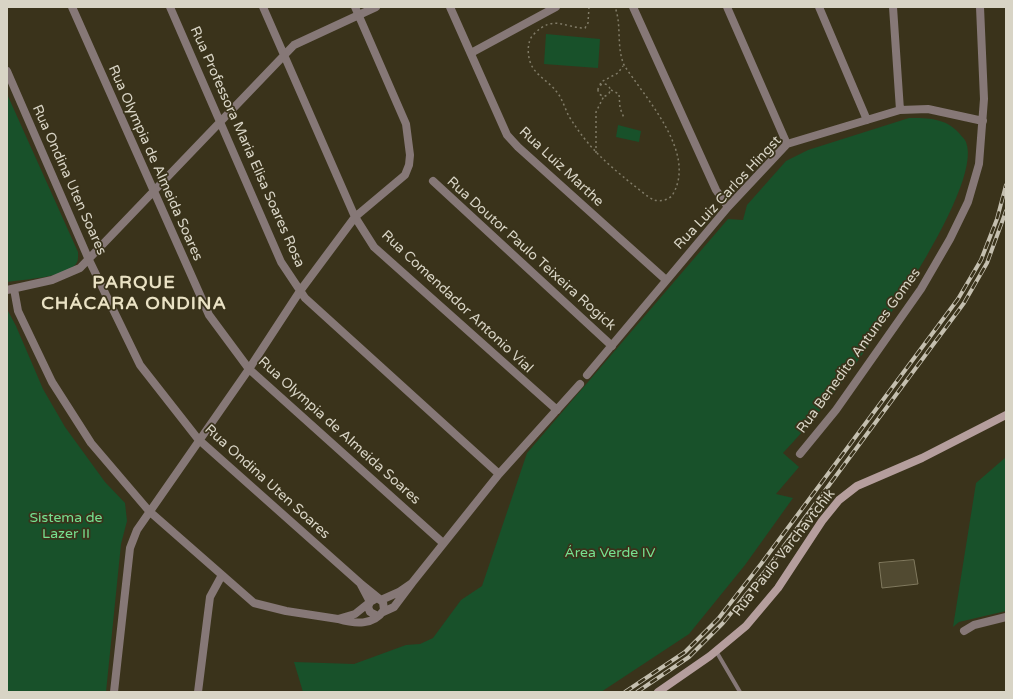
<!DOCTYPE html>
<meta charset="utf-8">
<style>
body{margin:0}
#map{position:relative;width:1013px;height:699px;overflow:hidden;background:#3a331b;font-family:"Varela Round",sans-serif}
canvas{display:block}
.frame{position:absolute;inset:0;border:8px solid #d8d4c5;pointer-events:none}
</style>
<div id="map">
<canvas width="1013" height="699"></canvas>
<div class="frame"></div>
</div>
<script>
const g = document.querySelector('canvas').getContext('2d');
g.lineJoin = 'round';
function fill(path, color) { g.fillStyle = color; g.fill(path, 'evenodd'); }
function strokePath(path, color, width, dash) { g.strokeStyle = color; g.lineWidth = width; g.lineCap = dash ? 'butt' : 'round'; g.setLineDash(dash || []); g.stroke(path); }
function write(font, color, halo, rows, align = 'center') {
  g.font = font + ' "Varela Round",sans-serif'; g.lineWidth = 3.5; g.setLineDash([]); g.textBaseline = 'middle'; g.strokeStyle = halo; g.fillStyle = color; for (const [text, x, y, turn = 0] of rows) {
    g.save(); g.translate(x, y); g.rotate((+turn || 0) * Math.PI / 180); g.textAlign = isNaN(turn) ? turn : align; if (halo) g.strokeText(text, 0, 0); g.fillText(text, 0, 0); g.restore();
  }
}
fill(new Path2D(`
 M546,34L600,39L598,68L544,64Z
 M7,94L78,252C78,257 79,262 74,266C61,278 25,279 7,282Z
 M909,118C929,118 945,118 959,133C961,136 965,139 966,142C985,189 856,367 823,407C810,423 797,438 783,453L799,467L776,494L793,498L745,565L689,634L601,692H303L294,662L354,664L406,645L420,644L433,638L461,600L482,586L527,453L728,219L743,220L747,205L786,161L808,150Z
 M618,125L641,131L639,142L616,137Z
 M7,309L16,326L43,389L65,427L105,482L125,503L127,521L121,544L106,692H7Z
 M1006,457V611L959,622L953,627L976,483Z`), '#18512a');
const building = new Path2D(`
 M914,560L918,584L882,588L879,563Z`);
fill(building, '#514a31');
strokePath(building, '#80795e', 1);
strokePath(new Path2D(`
 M589,7L588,23L585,28C564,28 554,14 534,34C526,41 527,59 533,68C539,77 550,83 556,91C563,99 565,110 570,118C589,148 605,162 632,184C639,189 647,197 654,200C660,202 670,200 673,194C697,152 645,98 624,65C616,46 622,26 615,7
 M598 90a6 6 0 1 1 12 0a6 6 0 1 1-12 0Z
 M600,85L601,82L618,73L623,66
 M611,90L619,94L620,108L624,118
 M596,153V112L604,96`), '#817c68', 1.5, [2, 3]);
strokePath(new Path2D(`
 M716,651L740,692`), '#867877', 4);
strokePath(new Path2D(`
 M72,7L209,315L249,369L443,543
 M170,7L281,262L305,298L499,474
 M263,7L355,217L374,247L557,410
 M450,7L507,135L518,147L666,280
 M633,7L716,190L728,207
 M727,7L787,144
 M819,7L867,120
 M893,7L900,110
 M471,53L556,7
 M7,71L89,260L140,365L198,439L360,583
 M433,181L612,346
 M14,289L18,311L52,382L91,443L149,511L254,603L286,611L338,619
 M7,290L52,280L80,268L294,45L376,7
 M587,375L728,207L787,144L900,110L928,109L983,121
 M800,454L836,410L921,289L950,239L968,202L979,164L984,99L980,7
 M412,583L499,474L580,384
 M378,616L370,612L368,607L370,602L377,598L383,602L384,610C373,626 355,624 338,619L355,614L370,602L360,583L381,600L399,592L412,583L394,607L383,612
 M964,631L974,625L1006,617
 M114,692L130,548L137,530L249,369L300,291L355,217L405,175L409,165L410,155L406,124L355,7
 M198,692L210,597L222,575`), '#867877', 8);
strokePath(new Path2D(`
 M658,692L710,656L746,626L778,588L822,521L839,500L857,486L922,458L1006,415`), '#b59e9d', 8);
const rail = new Path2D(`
 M625,692L685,652L718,619L761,564L958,299L981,260L997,219L1006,185
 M637,692L689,657L723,623L767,569L964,303L987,263L1006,211`);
strokePath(rail, '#c4bfaf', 4);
strokePath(rail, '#3a331b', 2.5, [8]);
write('14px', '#d8d4c5', '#3a331b', [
 ["Rua Professora Maria Elisa Soares Rosa",247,147,66],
 ["Rua Olympia de Almeida Soares",155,163,66],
 ["Rua Luiz Marthe",561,167,43],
 ["Rua Ondina Uten Soares",69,180,66],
 ["Rua Luiz Carlos Hingst",728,193,-47],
 ["Rua Doutor Paulo Teixeira Rogick",531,254,42],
 ["Rua Comendador Antonio Vial",457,302,43],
 ["Rua Benedito Antunes Gomes",859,351,-54],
 ["Rua Olympia de Almeida Soares",339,431,42],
 ["Rua Ondina Uten Soares",267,482,42],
 ["Rua Paulo Varchavtchik",784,553,-52]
]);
write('14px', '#76e190', '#3a331b', [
 ["Sistema de",66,518],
 ["Lazer II",66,534],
 ["Área Verde IV",610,553]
]);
g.letterSpacing = '1px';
write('bold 18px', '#eae2c4', '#3a331b', [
 ["PARQUE",134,283],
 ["CHÁCARA ONDINA",134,304]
]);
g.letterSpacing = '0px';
</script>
